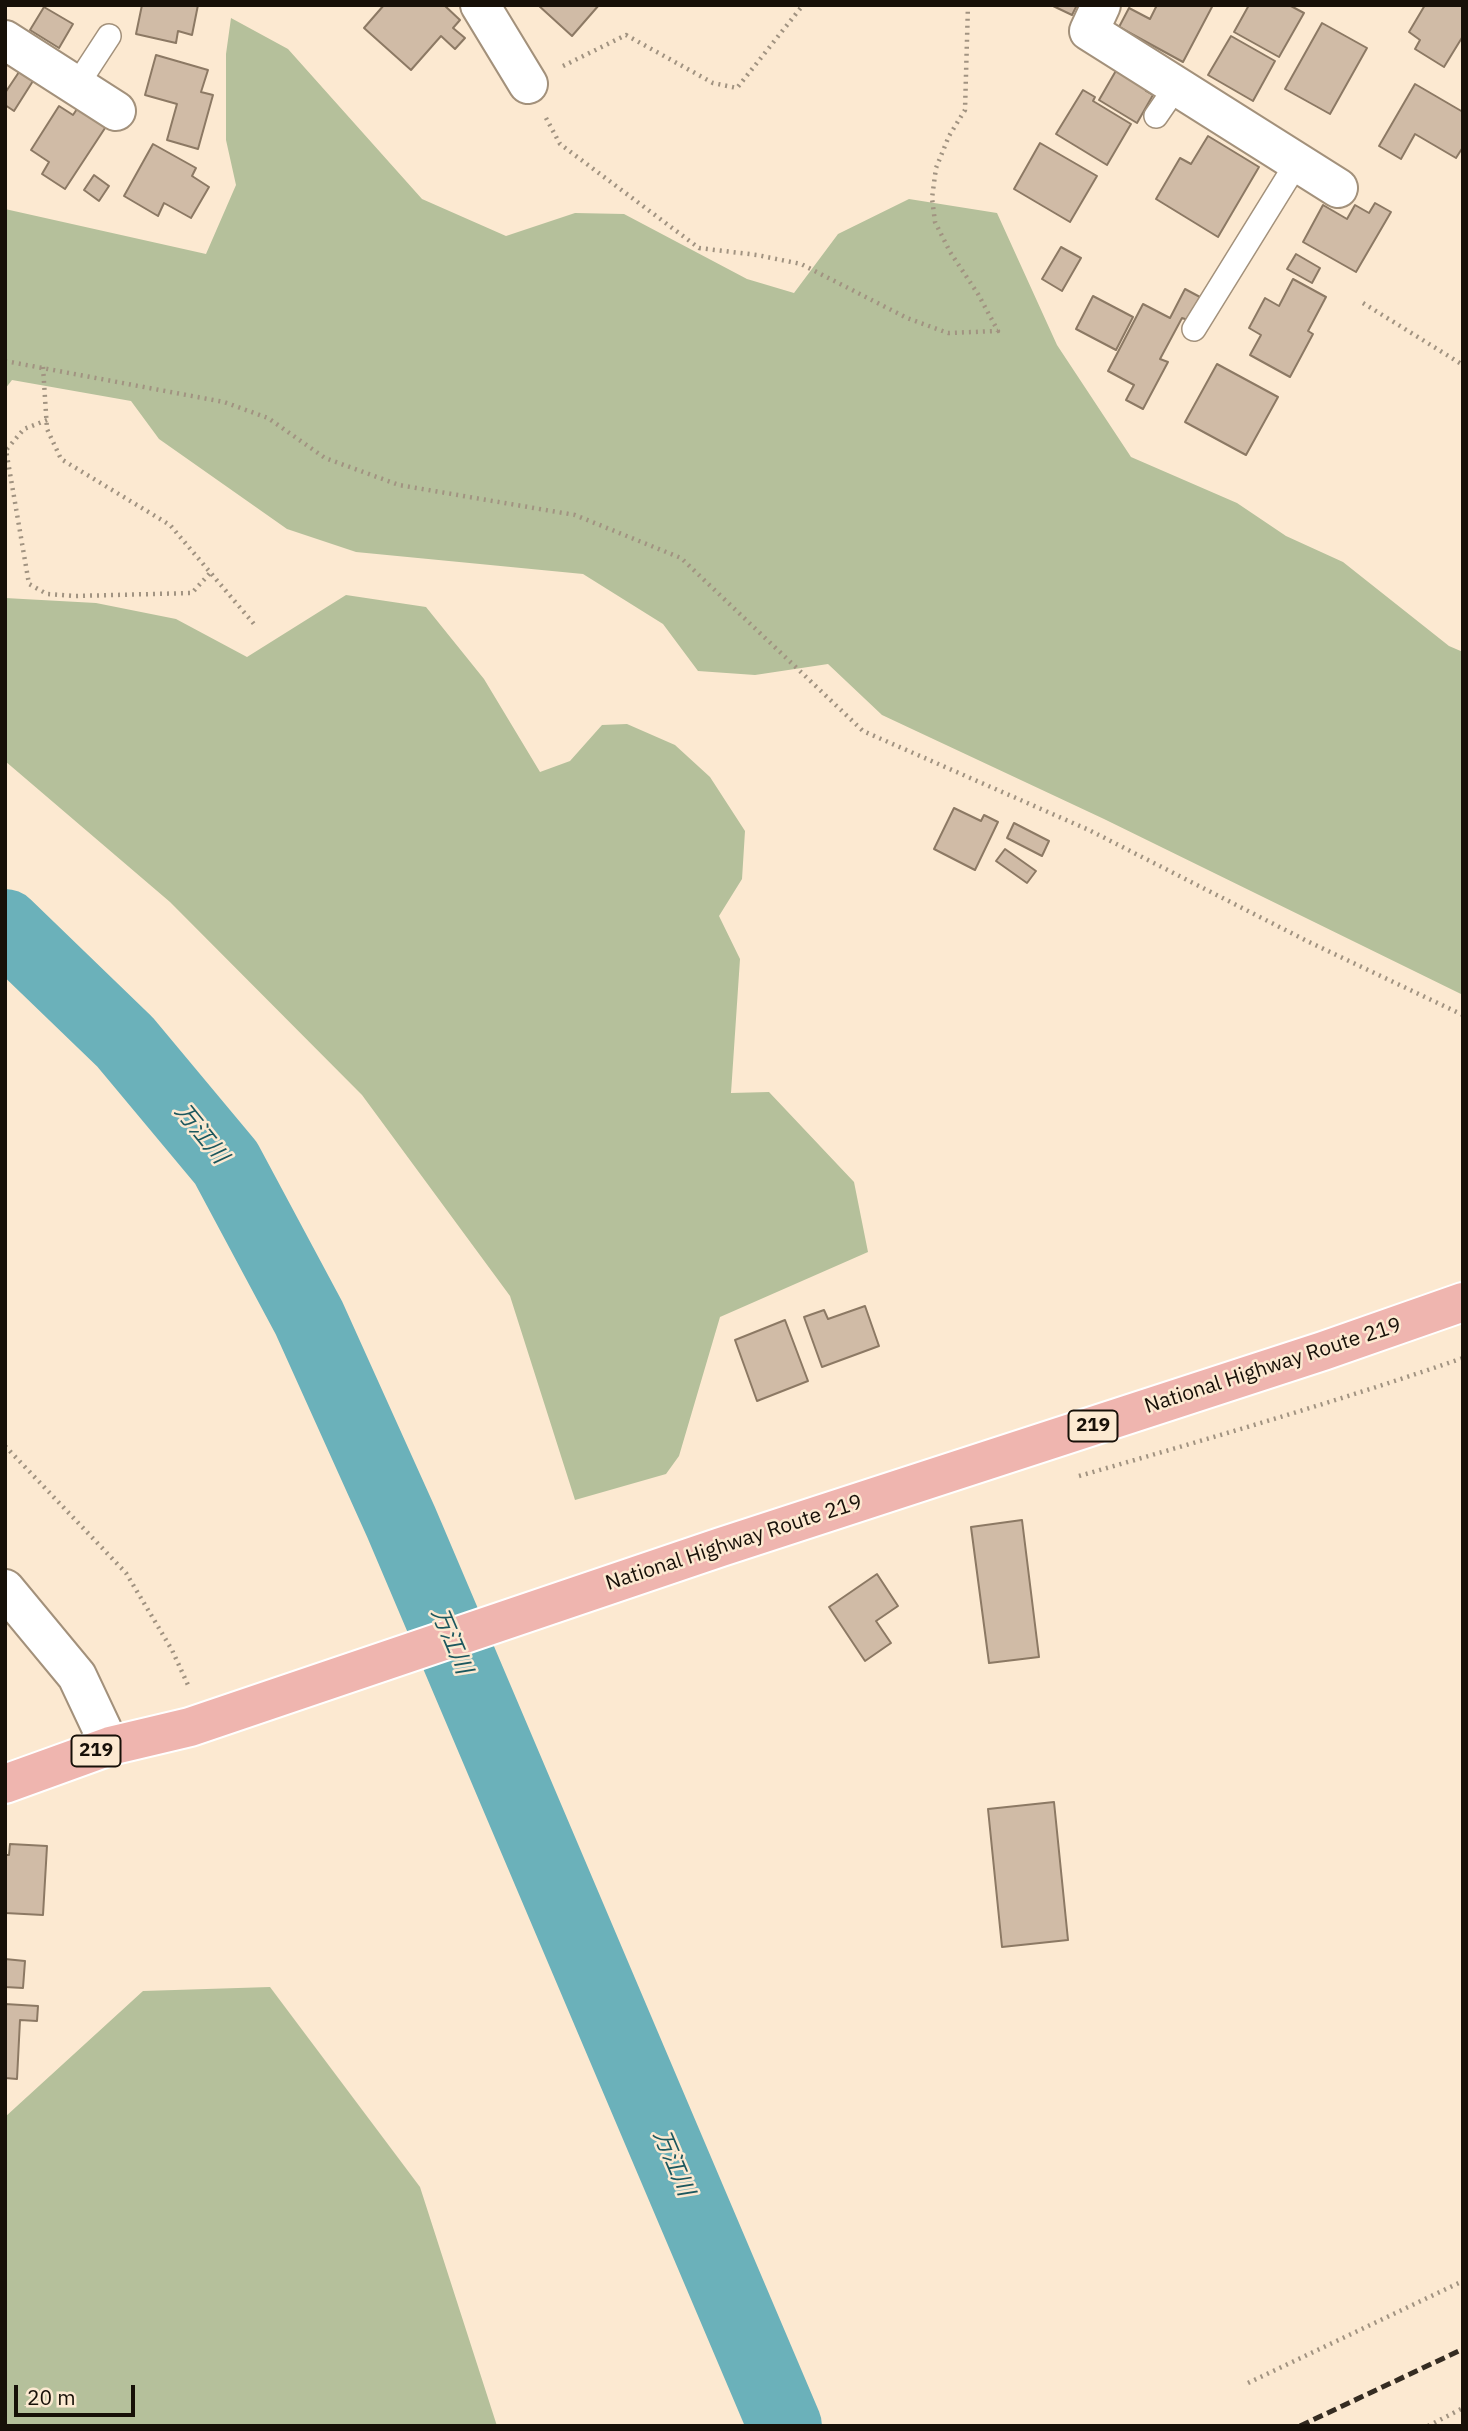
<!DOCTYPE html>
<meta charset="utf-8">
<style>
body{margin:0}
#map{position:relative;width:1468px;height:2431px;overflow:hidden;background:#fce9d1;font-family:"IBM Plex Sans",sans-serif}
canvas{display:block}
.frame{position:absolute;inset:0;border:7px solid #171008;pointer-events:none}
.scale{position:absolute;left:14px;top:2385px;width:121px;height:32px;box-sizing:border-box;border:4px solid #171008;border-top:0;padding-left:9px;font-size:21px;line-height:24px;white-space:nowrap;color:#171008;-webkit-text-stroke:5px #fce9d1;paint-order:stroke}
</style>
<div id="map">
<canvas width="1468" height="2431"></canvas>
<div class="frame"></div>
<div class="scale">20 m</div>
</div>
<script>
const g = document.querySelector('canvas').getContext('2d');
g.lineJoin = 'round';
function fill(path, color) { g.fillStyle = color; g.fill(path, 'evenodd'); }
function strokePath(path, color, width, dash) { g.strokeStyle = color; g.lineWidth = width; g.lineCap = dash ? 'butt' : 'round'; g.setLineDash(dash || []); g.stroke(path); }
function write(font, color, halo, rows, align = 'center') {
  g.font = font + ' "IBM Plex Sans","Noto Sans JP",sans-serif'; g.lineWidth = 5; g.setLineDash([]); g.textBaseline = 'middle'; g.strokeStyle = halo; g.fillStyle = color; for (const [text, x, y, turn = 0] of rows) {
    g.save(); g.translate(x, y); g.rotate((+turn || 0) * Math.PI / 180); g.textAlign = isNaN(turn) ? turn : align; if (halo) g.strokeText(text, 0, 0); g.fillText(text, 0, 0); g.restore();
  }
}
fill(new Path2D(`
 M231,18L288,49L422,199L506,236L575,213L624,214L747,279L794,293L838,234L909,199L997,213L1057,345L1131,457L1237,503L1286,536L1343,562L1449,646L1463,652V995L1104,819L882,715L828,664L755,675L698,671L663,624L583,574L356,552L287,529L159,439L131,401L12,380L5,389V209L206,254L236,185L226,140V54Z
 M346,595L426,607L484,679L540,772L570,761L602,725L627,724L675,745L710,777L745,831L742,879L719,916L740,959L731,1093L769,1092L854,1182L868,1252L720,1317L679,1456L666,1474L575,1500L510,1296L362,1095L170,902L5,761V598L96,603L176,619L247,657Z
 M270,1987L420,2187L497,2426H5V2117L143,1991Z`), '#b5c09b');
strokePath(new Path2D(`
 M5,926L125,1042L226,1163L309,1318L401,1522L785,2426`), '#6bb1ba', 74);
const building = new Path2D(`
 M142,5H198L192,35L178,31L176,43L136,34Z
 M384,5H444L460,20L453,28L465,38L455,49L441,36L411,70L364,28Z
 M538,5H599L572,36Z
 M1051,5H1077L1072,15Z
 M1157,5H1213L1183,62L1119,27L1129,8L1150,19Z
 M1249,5H1289L1304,13L1279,57L1234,32Z
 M1425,5H1463V36L1444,67L1415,49L1420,40L1409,32Z
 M44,7L73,24L59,48L30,30Z
 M1322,23L1367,48L1330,114L1285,89Z
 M1231,36L1275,61L1253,101L1208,75Z
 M156,55L208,70L201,92L213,95L198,149L167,140L177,104L145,95Z
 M1121,62L1152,81L1146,91L1153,95L1137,123L1099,100Z
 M19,72L33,81L14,111L5,105V93Z
 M1415,84L1463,112V147L1456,158L1415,134L1401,159L1379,146Z
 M1083,90L1095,97L1093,101L1131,124L1107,165L1056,134Z
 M81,103L109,122L65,189L42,174L49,162L31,150L59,106L73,115Z
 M1208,136L1259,167L1218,237L1156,199L1180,158L1191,164Z
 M1040,143L1097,176L1070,222L1014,189Z
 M153,144L196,168L192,176L209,187L191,218L164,203L158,216L124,196Z
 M94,175L109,186L99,201L84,190Z
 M1375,203L1391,212L1356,272L1303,242L1323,205L1347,219L1355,205L1369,213Z
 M1061,247L1081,258L1062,291L1042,279Z
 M1296,254L1320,268L1312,283L1287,269Z
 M1293,279L1326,297L1308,331L1313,334L1290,377L1250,355L1261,335L1249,328L1265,298L1279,306Z
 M1185,289L1200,297L1188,320L1182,318L1160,359L1168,362L1143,409L1126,400L1134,385L1108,371L1143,304L1170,318Z
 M1093,296L1133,317L1116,350L1076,329Z
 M1217,364L1278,397L1246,455L1185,422Z
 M954,808L981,821L984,815L998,822L975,870L934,849Z
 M1014,823L1049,841L1042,856L1007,838Z
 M1005,849L1036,871L1027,883L996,861Z
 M865,1306L879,1346L822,1367L804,1317L824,1310L828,1319Z
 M785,1320L808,1381L757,1401L735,1340Z
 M1022,1520L1039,1657L989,1663L971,1527Z
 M877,1574L898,1606L876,1621L891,1643L865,1661L829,1607Z
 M1054,1802L1068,1940L1002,1947L988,1809Z
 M10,1844L47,1846L43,1915L5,1913V1855H9Z
 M5,1959L25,1961L23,1988L5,1987Z
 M5,2004L38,2006L37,2021L20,2020L17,2079L5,2078Z`);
fill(building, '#d0bba6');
strokePath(building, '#8c7964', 2);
const lane = new Path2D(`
 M77,85L109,36
 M1156,116L1176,87
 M1194,329L1298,161`);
const street = new Path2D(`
 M480,5L528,84
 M1101,5L1089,31L1338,188
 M5,40L116,111
 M5,1589L77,1676L110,1746`);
const highway = new Path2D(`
 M5,1784L110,1746L190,1727L721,1547L1323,1351L1463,1302`);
strokePath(lane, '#a3917b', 26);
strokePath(street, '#a3917b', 42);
strokePath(highway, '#fff', 42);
strokePath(new Path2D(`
 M563,66L626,35L713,83L737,88L803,5
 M546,118L560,144L699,248L757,255L801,264L907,318L948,333L998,331L978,294L950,252L935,222L932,198L936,168L949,136L965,110L968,5
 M1363,303L1463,365
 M5,361L224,402L268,418L325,458L399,485L575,515L681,558L863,731L1089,830L1309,942L1463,1015
 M43,367L47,429L61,459L170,525L254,624
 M47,420L24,429L6,450L29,584L47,594L75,596L192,593L210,573
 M5,1446L126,1573L172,1650L188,1685
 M1079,1476C1208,1439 1336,1402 1463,1358
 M1248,2383L1463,2281
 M1428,2426L1463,2408`), '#a19381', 4.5, [2, 5]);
strokePath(lane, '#fff', 23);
strokePath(street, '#fff', 38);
strokePath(highway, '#efb5af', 38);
strokePath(new Path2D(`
 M1300,2426L1463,2349`), '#352c22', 5, [10, 5]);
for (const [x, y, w] of [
 [1093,1426,49],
 [96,1751,49]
]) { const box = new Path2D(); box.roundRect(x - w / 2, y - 15.5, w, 31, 5); g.fillStyle = '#fce9d1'; g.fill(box); strokePath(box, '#171008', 2); }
write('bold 19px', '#171008', null, [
 ["219",1093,1426],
 ["219",96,1751]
]);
write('21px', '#171008', '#fce9d1', [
 ["National Highway Route 219",1273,1366,-18],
 ["National Highway Route 219",734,1543,-18]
]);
write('italic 23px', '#1b575e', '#fce9d1', [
 ["万江川",201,1134,51],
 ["万江川",451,1641,67],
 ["万江川",673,2163,67]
]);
</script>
